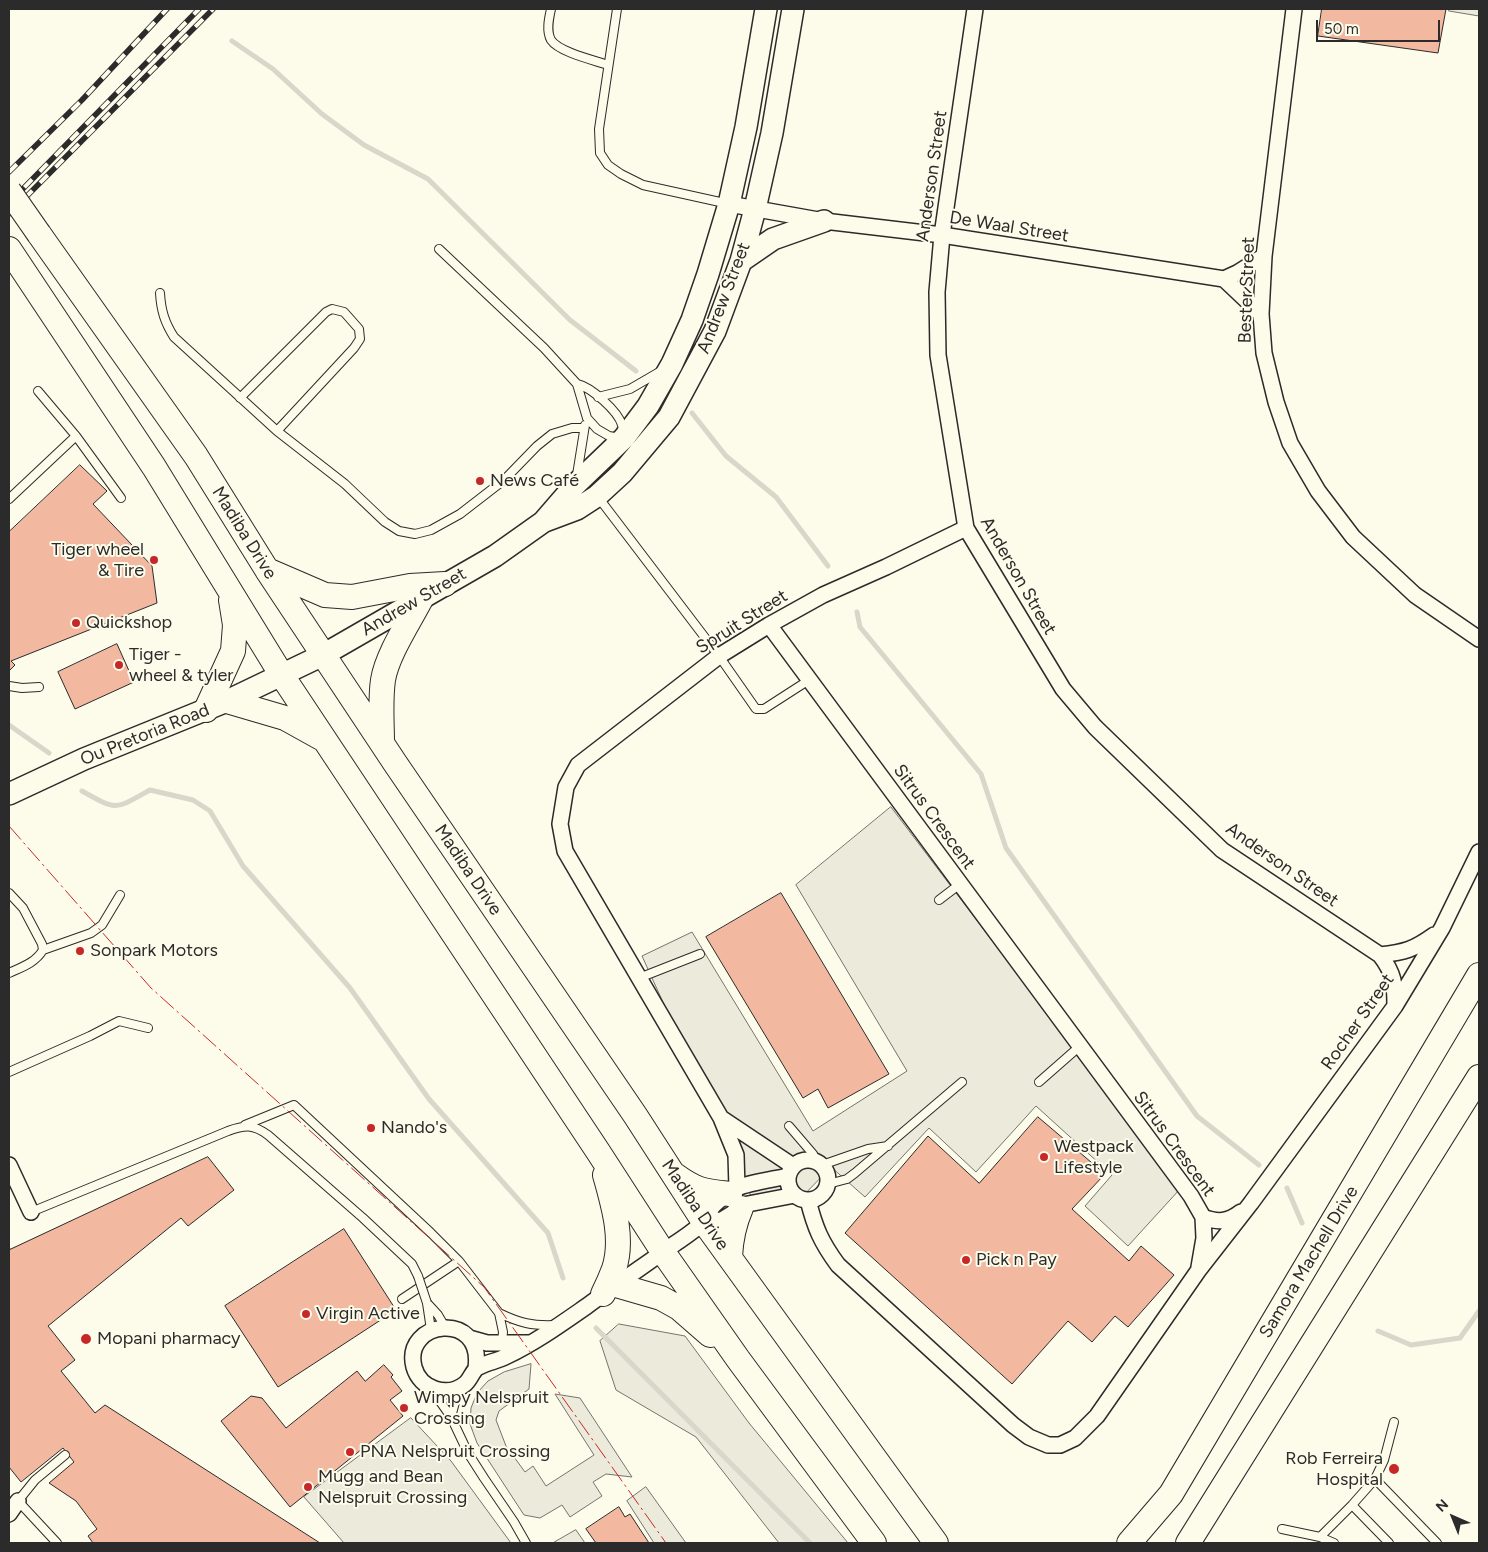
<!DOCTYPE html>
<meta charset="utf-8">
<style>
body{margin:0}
#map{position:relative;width:1488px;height:1552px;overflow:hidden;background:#fdfbea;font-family:Figtree,sans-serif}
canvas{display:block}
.frame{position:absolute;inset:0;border:10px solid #2b2b2b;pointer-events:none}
.north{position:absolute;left:1428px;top:1492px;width:50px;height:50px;-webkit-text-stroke:4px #fdfbea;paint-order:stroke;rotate:316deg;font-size:14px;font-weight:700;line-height:20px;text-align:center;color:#2b2b2b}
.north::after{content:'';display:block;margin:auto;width:18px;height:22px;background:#2b2b2b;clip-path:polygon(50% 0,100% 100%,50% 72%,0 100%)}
.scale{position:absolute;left:1316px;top:20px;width:124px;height:22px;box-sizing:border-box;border:2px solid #2b2b2b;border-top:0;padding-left:6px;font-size:15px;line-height:18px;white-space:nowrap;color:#2b2b2b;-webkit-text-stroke:4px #fdfbea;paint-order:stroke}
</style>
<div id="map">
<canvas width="1488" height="1552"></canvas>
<div class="frame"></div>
<div class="north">N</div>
<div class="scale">50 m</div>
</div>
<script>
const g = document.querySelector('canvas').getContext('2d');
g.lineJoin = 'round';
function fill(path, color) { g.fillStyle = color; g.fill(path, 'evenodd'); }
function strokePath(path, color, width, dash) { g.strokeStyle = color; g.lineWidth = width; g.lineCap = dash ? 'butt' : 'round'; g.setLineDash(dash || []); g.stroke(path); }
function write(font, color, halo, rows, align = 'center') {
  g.font = font + ' Figtree,sans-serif'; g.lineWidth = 4; g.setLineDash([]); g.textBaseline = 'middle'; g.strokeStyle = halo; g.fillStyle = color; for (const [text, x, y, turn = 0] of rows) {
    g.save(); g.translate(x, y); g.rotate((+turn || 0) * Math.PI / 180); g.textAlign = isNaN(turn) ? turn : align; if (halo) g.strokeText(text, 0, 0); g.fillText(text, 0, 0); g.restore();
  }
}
const green = new Path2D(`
 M619,1324L685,1336L749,1423L848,1543H779L696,1437L616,1390L600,1341Z`);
fill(green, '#ecebdb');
strokePath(green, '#74746e', 1);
const parking = new Path2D(`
 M1449,9H1479V16L1449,11Z
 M891,807L1180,1189L1128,1246L1085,1206L1112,1175L1036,1106L976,1172L929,1128L865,1197L831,1167L797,1202L756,1207L642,956L692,932L813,1131L907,1071L796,885Z
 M531,1364L529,1389L499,1411L496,1420L506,1446L525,1472L533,1466L546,1486L594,1455L555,1394L580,1398L632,1477L606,1474L593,1482L602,1496L570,1517L562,1505L540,1518L524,1515L477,1443L470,1424L471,1408L477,1393L488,1381L504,1372Z
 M411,1418L451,1461L511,1543H344L304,1497Z
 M646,1487L686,1543H654L627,1501Z
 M576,1530L585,1543H553Z`);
fill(parking, '#eceadb');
strokePath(parking, '#74746e', 1);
strokePath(new Path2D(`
 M232,41L273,69L322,114L364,145L428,179L570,320L636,371
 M692,413L726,456L776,497L828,566
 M857,612L860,627L981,774L1006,848L1197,1116L1259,1165
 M9,725L49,753
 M82,791C118,811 114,810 150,790L193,800L210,811L243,866L350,988L429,1099L548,1233L563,1278
 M1287,1188L1302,1223
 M596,1328L810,1543
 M1378,1331L1411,1345L1460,1338L1479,1311`), '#d8d7c9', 5);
const building = new Path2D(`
 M1322,9H1446L1438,53L1318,36Z
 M80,465L107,491L93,504L152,566L157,603L11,661L15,665L9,671V532Z
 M117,644L134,682L75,709L58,672Z
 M781,893L889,1074L828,1108L818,1089L803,1098L706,937Z
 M1038,1117L1105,1174L1072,1209L1129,1261L1141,1246L1174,1275L1128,1327L1115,1316L1092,1342L1068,1321L1012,1384L845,1233L928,1136L979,1183Z
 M208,1157L234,1190L188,1226L181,1218L48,1326L75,1360L61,1371L95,1413L105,1405L320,1543H93L88,1536L97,1529L76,1501L49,1483L74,1462L63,1448L21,1482L9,1467V1247L10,1249Z
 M344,1229L396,1310L278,1387L225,1306Z
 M384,1365L393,1375L391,1377L402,1391L390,1400L403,1416L290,1507L221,1421L251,1396L262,1398L286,1428L357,1371L365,1381Z
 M619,1507L625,1517L630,1514L649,1543H596L586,1529Z`);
fill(building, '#f2b8a0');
strokePath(building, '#2b2b2b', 1);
const lane = new Path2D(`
 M551,9C549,18 546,31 551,40C559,52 593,60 608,65
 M617,9L599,129L600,153L608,165L621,174L643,185L729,204
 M439,249L544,348L577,384L587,418L597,429L609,436L619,438
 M160,293C161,311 165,323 174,337L277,431L345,484L385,522L399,531L415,534L431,530L460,514L504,480L537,446L552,434L572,428H584
 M577,384C591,387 618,411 622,425C623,428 623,430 623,433
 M38,391L76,436L121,498
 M598,397L630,389L661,371
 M240,398L326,312L332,309L344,312L359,329L360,339L354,348L277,431
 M577,475L585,425
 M598,497L719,656L756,709H764L809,680
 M9,499L76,436
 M9,686L22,688L39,687
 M9,893L23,908L42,944L43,950C35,963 22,967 9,973
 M939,900L960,884
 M43,950L91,933L102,925L120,895
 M639,978L700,954
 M9,1072L90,1036L119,1021L148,1028
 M1039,1082L1080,1046
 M245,1125L294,1105L431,1233L459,1261L499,1313L503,1332L502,1343
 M789,1126L813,1154L816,1161
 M822,1165L868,1149L888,1146
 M828,1184L847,1179L855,1173L962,1082
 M31,1212L228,1131C245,1125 253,1124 268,1135L363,1218L412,1264L418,1276
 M402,1299L459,1261
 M427,1303L438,1315L445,1327
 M427,1303L431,1330
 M499,1313C520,1323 532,1326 555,1325
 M432,1390L451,1417L468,1453L484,1478L514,1522L526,1543
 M451,1417L459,1388
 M1394,1422L1384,1460L1375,1479L1437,1543
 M1352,1505L1389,1543
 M1282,1529L1320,1537L1334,1543
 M1320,1537L1352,1505L1375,1479
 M57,1543L18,1501L35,1480L65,1455`);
const street = new Path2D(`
 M975,9L942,235L937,292L938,355L966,528L1063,689L1095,727L1222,850L1380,955C1394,973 1395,984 1395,1006
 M1294,9L1264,256L1261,314L1264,353L1276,402L1290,443L1318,491L1353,537L1415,595L1479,639
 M729,204L824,221L942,235L1224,279L1237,273L1264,256
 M1224,279L1261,314
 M769,625L1191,1196L1203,1217L1204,1238L1199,1267
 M1380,955C1405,952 1413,950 1434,935
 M721,1118L736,1155L737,1188
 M788 1180a20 20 0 1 1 40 0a20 20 0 1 1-40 0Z
 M9,1165L31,1212
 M793,1166L721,1118L565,851L560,824L566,787L578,765L719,656L769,625L823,595L886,567L966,528
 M808,1200C815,1228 821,1242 838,1265L1013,1425L1029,1437L1048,1445H1060L1075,1438L1097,1416L1198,1271L1251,1203L1395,1006L1442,928L1479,852
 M1203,1217C1218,1223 1228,1222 1241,1212
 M704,1222L722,1220L748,1204L795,1195
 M469,1338L487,1343H529
 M476,1368C484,1310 402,1320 414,1367C420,1389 447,1398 465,1384C471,1379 473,1369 479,1367C488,1362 498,1361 507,1356C536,1342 561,1324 587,1306C614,1286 642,1267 670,1247C681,1239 694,1232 703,1222C708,1218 709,1211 713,1206C719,1200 730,1192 737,1188C748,1183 775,1179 788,1176
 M9,1514L18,1501`);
const secondary = new Path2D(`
 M741,261L773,239L824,221
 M545,521L577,509L597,496L622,473L669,417L715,331L741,261L755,209L772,133L793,9
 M9,794L84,759L227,701L323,655L495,556L543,522L575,485L624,438L648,406L672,364L692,320L708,274L729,204L746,127L766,9`);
const primary = new Path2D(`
 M39,234L196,456L267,570L395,763L635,1115L704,1222L936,1543
 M9,249L154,467L281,674L599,1153L663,1252L738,1359L874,1543
 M267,570L325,595L352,597L410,586L445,584
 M227,701L285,718L321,738
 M206,710L233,651L235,625L231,600
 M382,743C382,723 380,701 383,680C387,655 409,622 421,599
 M675,1175C697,1191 704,1191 730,1194
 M730,1256C731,1239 734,1224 741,1208
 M616,1285L661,1298L679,1308L710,1335
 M603,1294C607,1286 611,1277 614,1269C624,1239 613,1204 605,1175
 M1129,1543L1171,1494L1479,975
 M1188,1543L1479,1077`);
strokePath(lane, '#2b2b2b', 10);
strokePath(street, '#2b2b2b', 18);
strokePath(secondary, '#2b2b2b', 24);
strokePath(primary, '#2b2b2b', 26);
strokePath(lane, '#fdfbea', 8);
strokePath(street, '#fdfbea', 15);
strokePath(secondary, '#fdfbea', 21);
strokePath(primary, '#fdfbea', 24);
const rail = new Path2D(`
 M9,172L82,100L167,9
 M9,203L199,9
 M9,214L213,9`);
strokePath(rail, '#2b2b2b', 5.5);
strokePath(rail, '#fdfbea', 4, [11]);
const laneBridge = new Path2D(`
 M418,1276L427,1303`);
const primaryBridge = new Path2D(`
 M9,191L39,234`);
strokePath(laneBridge, '#2b2b2b', 10, []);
strokePath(primaryBridge, '#2b2b2b', 26, []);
strokePath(laneBridge, '#fdfbea', 8);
strokePath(primaryBridge, '#fdfbea', 24);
strokePath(new Path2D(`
 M9,826L151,988L484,1287L666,1543`), '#c62828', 1, [18, 4, 2.5, 4]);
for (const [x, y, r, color] of [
 [480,481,5,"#c62828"],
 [154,560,5,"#c62828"],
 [76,623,5,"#c62828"],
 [119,665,5,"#c62828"],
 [80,951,5,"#c62828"],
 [371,1128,5,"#c62828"],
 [1044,1157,5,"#c62828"],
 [966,1260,5,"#c62828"],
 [306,1314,5,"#c62828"],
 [86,1339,6,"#c62828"],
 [404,1408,5,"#c62828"],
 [350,1452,5,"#c62828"],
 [1394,1469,6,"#c62828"],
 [308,1487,5,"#c62828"]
]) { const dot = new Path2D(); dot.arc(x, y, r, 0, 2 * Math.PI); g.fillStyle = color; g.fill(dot); strokePath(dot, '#fdfbea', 2); }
write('18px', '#2b2b2b', '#fdfbea', [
 ["Anderson Street",932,176,-82],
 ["De Waal Street",1009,227,9],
 ["Bester Street",1247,290,-88],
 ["Andrew Street",724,298,-69],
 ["Madiba Drive",244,533,58],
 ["Anderson Street",1018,576,60],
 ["Andrew Street",414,602,-30],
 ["Spruit Street",742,622,-32],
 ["Ou Pretoria Road",145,735,-22],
 ["Sitrus Crescent",934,817,54],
 ["Anderson Street",1282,865,35],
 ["Madiba Drive",468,870,56],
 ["Rocher Street",1358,1022,-55],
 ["Sitrus Crescent",1174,1144,54],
 ["Madiba Drive",695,1205,56],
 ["Samora Machell Drive",1309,1262,-59]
]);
write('18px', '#2b2b2b', '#fdfbea', [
 ["News Café",490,481],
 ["Tiger wheel",144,550,"right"],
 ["& Tire",144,571,"right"],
 ["Quickshop",86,623],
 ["Tiger -",129,655],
 ["wheel & tyler",129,676],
 ["Sonpark Motors",90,951],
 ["Nando's",381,1128],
 ["Westpack",1054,1147],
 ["Lifestyle",1054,1168],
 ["Pick n Pay",976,1260],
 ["Virgin Active",316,1314],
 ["Mopani pharmacy",97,1339],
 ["Wimpy Nelspruit",414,1398],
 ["Crossing",414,1419],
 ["PNA Nelspruit Crossing",360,1452],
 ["Rob Ferreira",1383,1459,"right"],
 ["Hospital",1383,1480,"right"],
 ["Mugg and Bean",318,1477],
 ["Nelspruit Crossing",318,1498]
], 'left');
</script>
